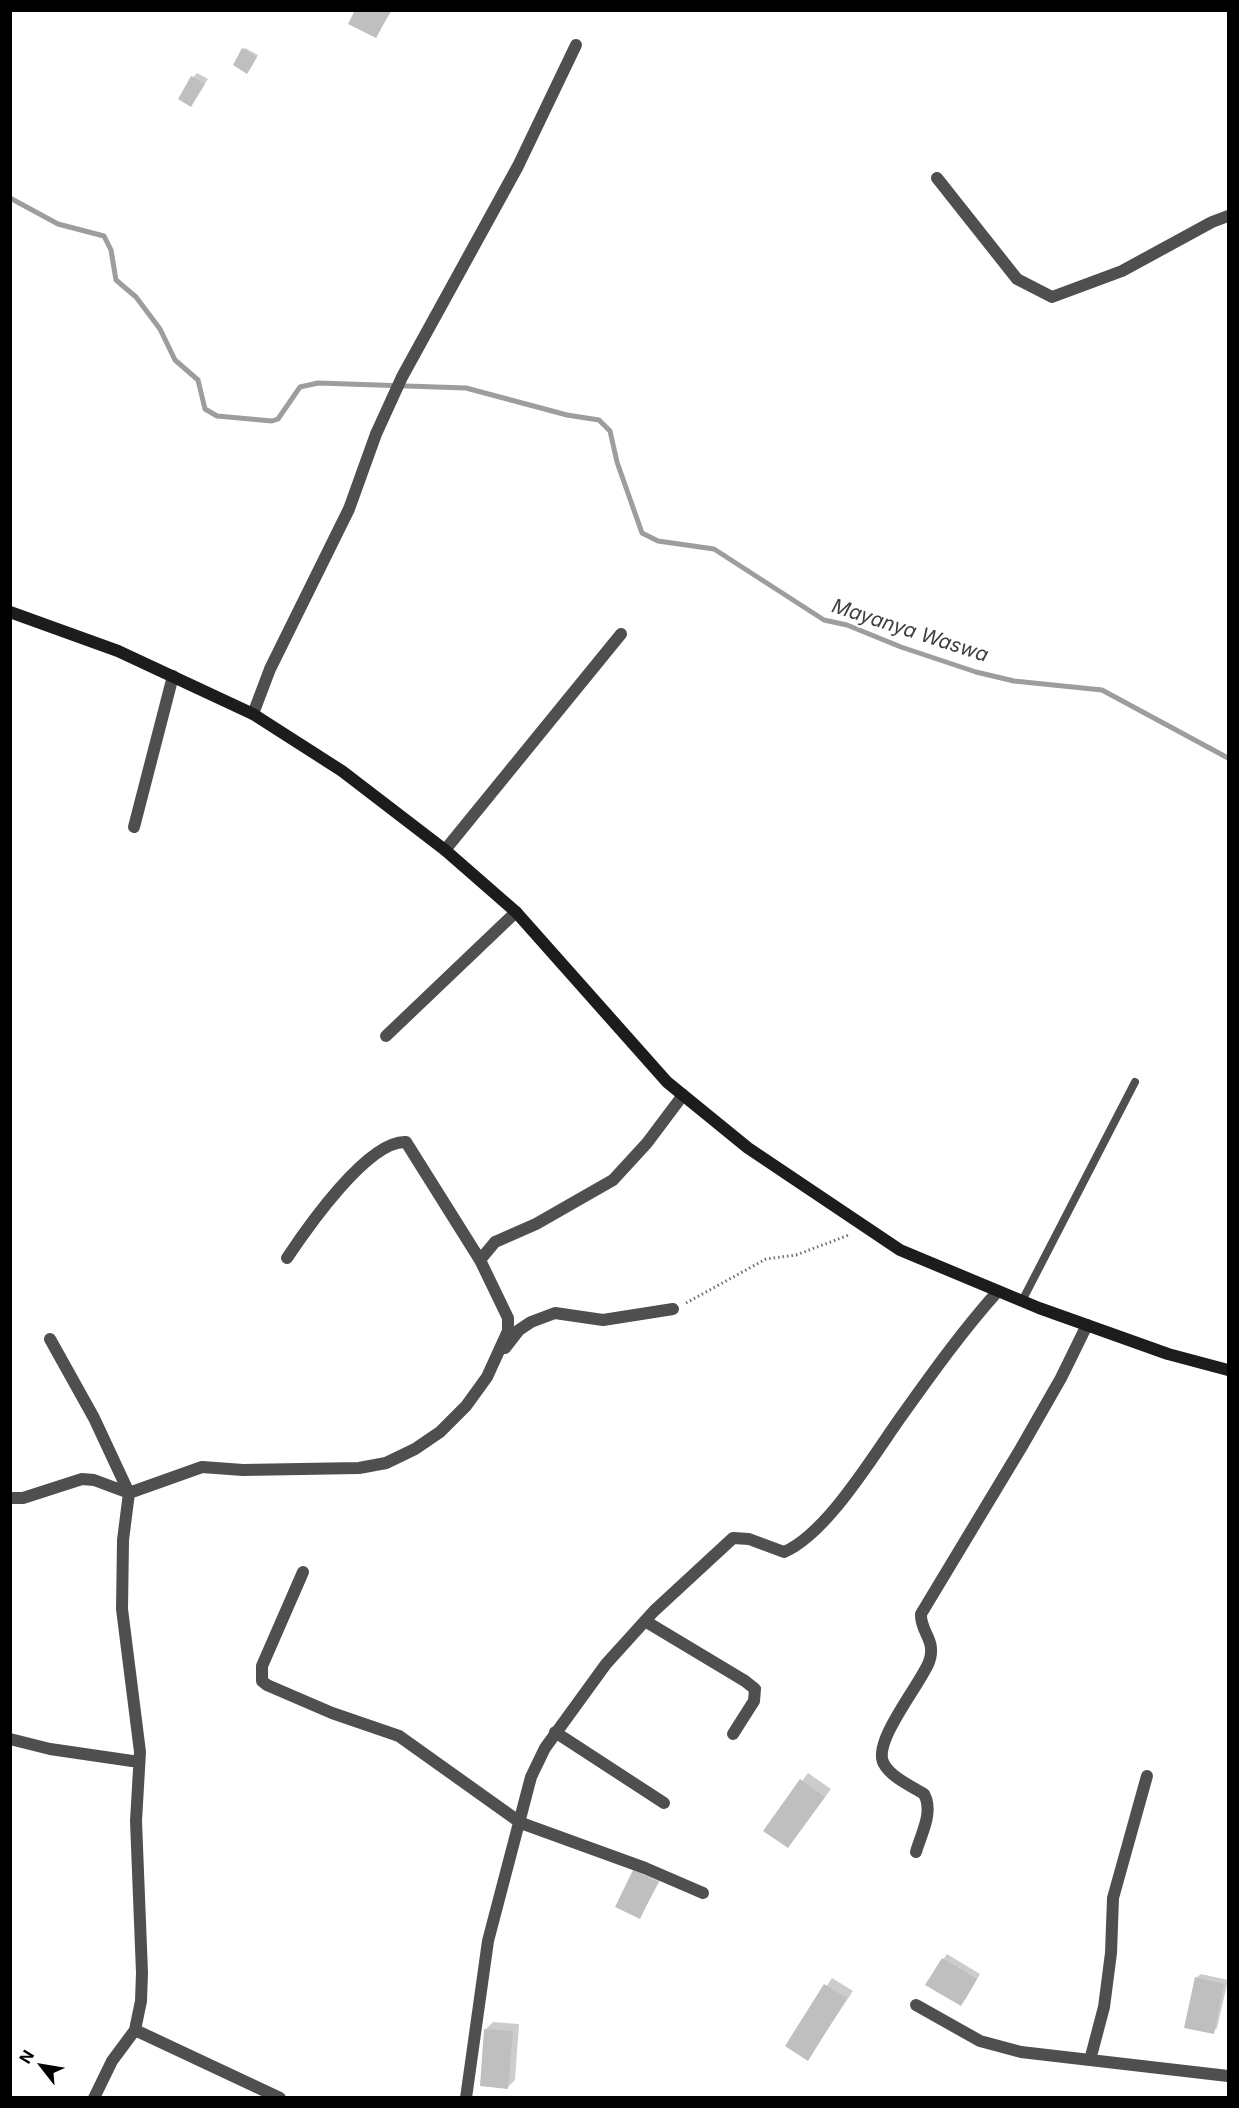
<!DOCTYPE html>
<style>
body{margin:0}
#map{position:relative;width:1239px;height:2108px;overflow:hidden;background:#fff;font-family:Inter,sans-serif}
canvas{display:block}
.frame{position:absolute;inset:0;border:12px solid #000;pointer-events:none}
.north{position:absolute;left:12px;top:2036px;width:60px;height:60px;-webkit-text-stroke:4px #fff;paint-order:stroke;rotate:301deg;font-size:16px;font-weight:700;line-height:24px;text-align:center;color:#000}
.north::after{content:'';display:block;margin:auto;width:21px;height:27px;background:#000;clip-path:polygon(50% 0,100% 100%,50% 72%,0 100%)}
</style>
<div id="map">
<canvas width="1239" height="2108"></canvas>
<div class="frame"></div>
<div class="north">N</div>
</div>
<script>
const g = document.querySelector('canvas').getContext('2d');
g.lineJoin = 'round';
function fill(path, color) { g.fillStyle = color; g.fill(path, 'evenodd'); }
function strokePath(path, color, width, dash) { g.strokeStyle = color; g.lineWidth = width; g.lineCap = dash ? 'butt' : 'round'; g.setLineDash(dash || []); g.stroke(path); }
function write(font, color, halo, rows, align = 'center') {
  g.font = font + ' Inter,sans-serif'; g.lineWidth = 4.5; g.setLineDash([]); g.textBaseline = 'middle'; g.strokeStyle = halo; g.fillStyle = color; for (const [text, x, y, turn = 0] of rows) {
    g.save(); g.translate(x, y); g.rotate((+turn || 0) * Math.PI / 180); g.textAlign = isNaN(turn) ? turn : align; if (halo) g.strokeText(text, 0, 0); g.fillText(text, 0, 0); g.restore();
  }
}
fill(new Path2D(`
 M357,10H392L376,37Z
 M245,48L258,55L249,71L243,49Z
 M197,73L208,79L191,105L193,77Z
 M808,1773L831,1789L788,1847L765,1830Z
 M639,1866L662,1877L640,1917L617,1906Z
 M947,1954L980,1974L965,2000L927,1984Z
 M1201,1974L1228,1980L1217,2028L1213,2032L1196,1978Z
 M832,1978L853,1991L808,2059L787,2046Z
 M493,2022L519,2024L515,2080L508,2087L486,2029Z`), '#0003');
strokePath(new Path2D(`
 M10,198L58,224L104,236L111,250L116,280L136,297L160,329L175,360L198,380L205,409L217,416L272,421L278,419L300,387L318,383L466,388L567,415L599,420L610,431L617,462L642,533L658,541L714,549L824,620L847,625L901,647L976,672L1014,681L1102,690L1228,758`), '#9d9d9d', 5);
fill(new Path2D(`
 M355,10L390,12L376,38L348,24Z
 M242,48L257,57L247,74L233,65Z
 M191,76L205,84L191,107L178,99Z
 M800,1779L825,1797L788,1848L763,1831Z
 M633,1870L658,1882L640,1919L615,1907Z
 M942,1958L977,1979L961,2006L925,1985Z
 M1195,1977L1224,1984L1214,2034L1184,2028Z
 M824,1984L847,1998L808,2061L785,2046Z
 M484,2029L513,2031L508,2089L480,2086Z`), '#bfbfbf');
strokePath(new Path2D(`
 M686,1303L766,1259L796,1255L849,1235`), '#717171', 3, [1.5, 3]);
strokePath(new Path2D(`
 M1022,1301L1135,1082`), '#4f4f4f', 8);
strokePath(new Path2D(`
 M937,178L1017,279L1052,297L1122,271L1212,222L1228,216
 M253,714L270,669L349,509L376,434L402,377L518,166L576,45
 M134,827L173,676
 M445,850L621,634
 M386,1036L516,912
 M287,1258C307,1228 368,1140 406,1142L480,1260
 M50,1339L94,1418L129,1493L123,1540L122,1609L140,1752L136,1821L142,1973L141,2001L135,2030L280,2098
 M505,1348L519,1330L531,1322L555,1313L603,1320L673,1309
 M10,1498H23L82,1479L94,1480L129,1493L202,1467L243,1470L359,1468L386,1463L415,1449L440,1432L466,1406L487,1377L508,1331V1318L480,1260L495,1242L536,1224L613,1180L647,1143L683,1095
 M303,1572L262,1666V1681L267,1685L332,1713L399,1736L521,1823L645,1868L703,1893
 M645,1621L745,1681L755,1689L754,1701L733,1734
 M555,1732L664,1803
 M10,1739L50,1749L139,1762
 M916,1852C921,1834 934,1812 924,1794C911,1786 891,1777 884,1764C871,1743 920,1685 929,1662C937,1640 920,1632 921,1614L1021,1448L1061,1378L1087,1325
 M916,2005L980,2041L1021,2052L1228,2076
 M1090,2060L1104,2007L1111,1953L1113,1898L1147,1776
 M94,2098L112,2061L135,2030
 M466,2098L488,1941L531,1777L545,1748L606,1664L654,1611L733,1538L749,1539L784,1552C828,1533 874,1454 903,1414C933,1372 963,1330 998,1291`), '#4f4f4f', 12);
strokePath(new Path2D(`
 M10,612L118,651L253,714L342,771L445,850L516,912L667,1082L748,1148L900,1250L1039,1308L1168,1354L1228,1370`), '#1c1c1c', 12);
write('italic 20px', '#3e3e3e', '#fff', [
 ["Mayanya Waswa",910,631,18]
]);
</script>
